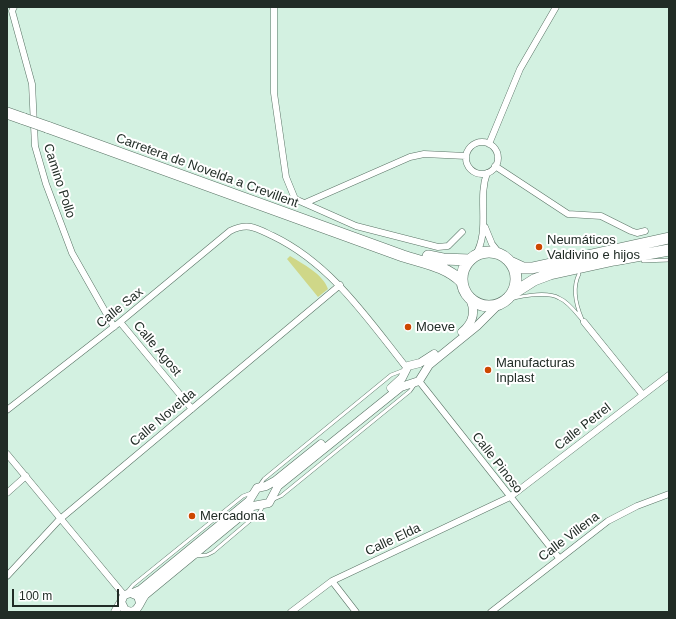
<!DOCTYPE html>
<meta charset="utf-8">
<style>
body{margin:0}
#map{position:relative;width:676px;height:619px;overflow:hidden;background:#d3f1e1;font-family:Helvetica,sans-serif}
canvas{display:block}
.frame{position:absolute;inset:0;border:8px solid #212c26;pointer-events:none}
.scale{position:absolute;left:12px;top:589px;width:107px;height:18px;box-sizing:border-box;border:2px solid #212c26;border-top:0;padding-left:5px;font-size:12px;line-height:14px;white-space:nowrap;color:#212c26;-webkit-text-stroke:3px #fff;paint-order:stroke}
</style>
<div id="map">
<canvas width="676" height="619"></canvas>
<div class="frame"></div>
<div class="scale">100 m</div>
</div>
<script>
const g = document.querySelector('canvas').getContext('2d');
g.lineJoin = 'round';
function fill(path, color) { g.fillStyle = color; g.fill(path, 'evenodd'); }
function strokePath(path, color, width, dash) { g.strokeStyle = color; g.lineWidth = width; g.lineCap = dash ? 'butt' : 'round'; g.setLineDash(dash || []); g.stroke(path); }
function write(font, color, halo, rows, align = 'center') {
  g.font = font + ' Helvetica,sans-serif'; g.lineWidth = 4; g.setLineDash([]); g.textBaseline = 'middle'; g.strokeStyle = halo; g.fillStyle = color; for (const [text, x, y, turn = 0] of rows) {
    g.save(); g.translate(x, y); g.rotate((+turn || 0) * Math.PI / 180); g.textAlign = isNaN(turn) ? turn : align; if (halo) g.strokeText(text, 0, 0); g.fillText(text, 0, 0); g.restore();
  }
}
fill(new Path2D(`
 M290,256C303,264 323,274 328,289L318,297L287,259Z`), '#cfd788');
const lane = new Path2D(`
 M643,261L669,260
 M579,274C572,288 576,305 582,319
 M504,302C516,296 547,291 559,298C569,302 577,314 584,322
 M259,486L264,479L391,375L404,370
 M272,500L281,496L410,391L415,384
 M196,556L207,555L213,552L259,513L263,506
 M128,591L133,585L243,496L251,493`);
const street = new Path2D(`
 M14,7L12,11L32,84L35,146L46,184L72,253L114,327
 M274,7V93L286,177L295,199L356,226L438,247L448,246L462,232
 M466 158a16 16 0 1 1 32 0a16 16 0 1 1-32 0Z
 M489,144L520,69L556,7
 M495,166L568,214L601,216L631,231L637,233L645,231
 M305,203L410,157L424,154L466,156
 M485,227L492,244L499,253
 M475,256C491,230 477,200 487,173
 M120,322L192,409
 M584,322L643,395
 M419,381L559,558
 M7,410L120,322L230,231C248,222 256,228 273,236C331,264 367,318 406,367
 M7,454L124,595
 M7,493L26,476
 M7,576L59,520L340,285
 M332,581L356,612
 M291,612L332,581L510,497L669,375
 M491,612L608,521L637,506L669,494`);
const secondary = new Path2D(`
 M462,332C474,322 476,310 469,297
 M391,388L402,378L408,366L420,363L434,354
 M133,593L140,590L249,501L257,488L266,486L275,481L321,444
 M140,603L138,596L131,593L124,595L121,602L125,610C138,616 139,603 145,595L253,506L269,503L278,486L401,387L419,381L429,365L477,326L499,304
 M115,612L121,602`);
const highway = new Path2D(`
 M7,113L24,119
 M47,127L403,256C425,263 446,266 462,282
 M462 279a27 27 0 1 1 54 0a27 27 0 1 1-54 0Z
 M428,256L443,259L470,260
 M510,262L523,268H532L669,238
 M512,294L534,280L550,274L614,260L669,250`);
strokePath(lane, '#597365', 4);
strokePath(street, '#597365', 7);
strokePath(secondary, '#597365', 9);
strokePath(highway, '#597365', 12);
strokePath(lane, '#fff', 3);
strokePath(street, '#fff', 6);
strokePath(secondary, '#fff', 8);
strokePath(highway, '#fff', 11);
const highwayBridge = new Path2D(`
 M24,119L47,127`);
strokePath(highwayBridge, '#597365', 12, []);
strokePath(highwayBridge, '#fff', 11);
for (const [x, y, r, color] of [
 [539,247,4,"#cd4800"],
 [408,327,4,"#cd4800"],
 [488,370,4,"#cd4800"],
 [192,516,4,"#cd4800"]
]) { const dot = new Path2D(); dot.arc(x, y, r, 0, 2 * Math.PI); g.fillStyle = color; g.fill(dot); strokePath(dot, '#fff', 1.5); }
write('13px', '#212c26', '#fff', [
 ["Carretera de Novelda a Crevillent",207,171,20],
 ["Camino Pollo",59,181,72],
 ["Calle Sax",120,308,-39],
 ["Calle Agost",157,349,50],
 ["Calle Novelda",163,418,-40],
 ["Calle Petrel",583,427,-38],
 ["Calle Pinoso",497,463,52],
 ["Calle Villena",569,537,-37],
 ["Calle Elda",393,540,-25]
]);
write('13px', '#212c26', '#fff', [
 ["Neumáticos",547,240],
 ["Valdivino e hijos",547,255],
 ["Moeve",416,327],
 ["Manufacturas",496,363],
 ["Inplast",496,378],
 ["Mercadona",200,516]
], 'left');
</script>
